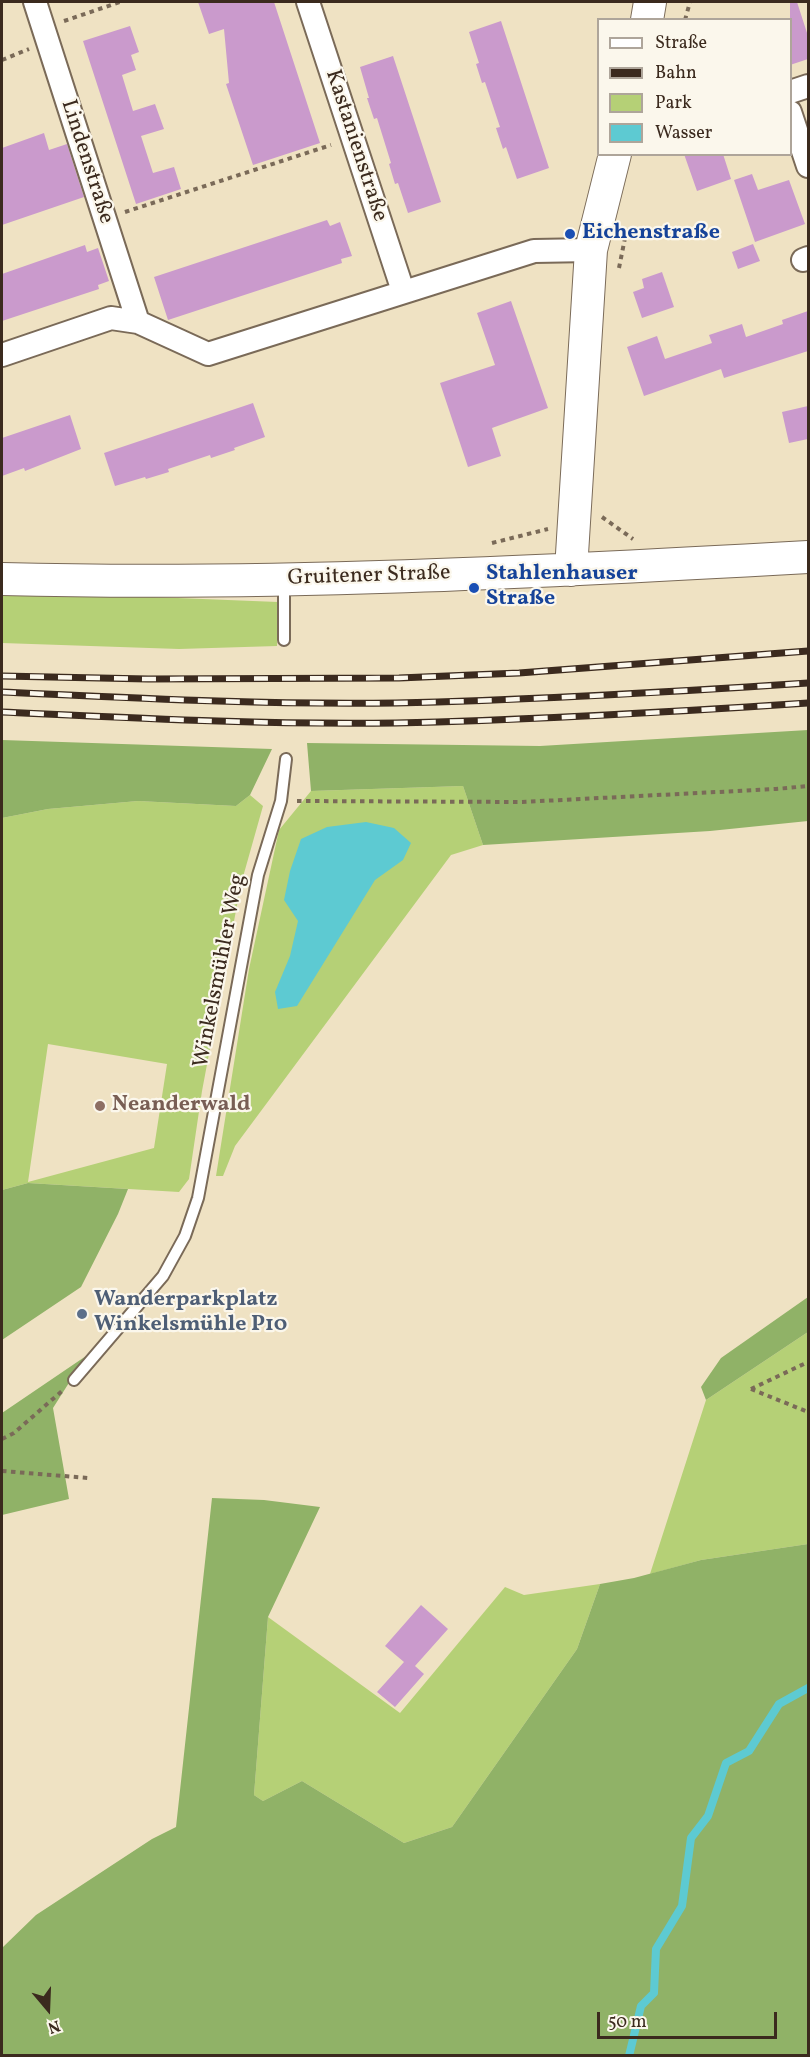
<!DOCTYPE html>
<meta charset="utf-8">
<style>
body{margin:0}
#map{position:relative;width:810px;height:2057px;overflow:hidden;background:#efe2c3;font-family:Vollkorn,serif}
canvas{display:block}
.frame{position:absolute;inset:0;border:3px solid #3b2a1e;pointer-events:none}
.legend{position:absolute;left:597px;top:18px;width:195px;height:138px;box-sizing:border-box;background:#fbf7ec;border:2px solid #aea59a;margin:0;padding:8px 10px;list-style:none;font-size:18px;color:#3b2a1e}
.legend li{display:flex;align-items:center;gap:12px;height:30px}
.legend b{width:30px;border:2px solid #aea59a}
.north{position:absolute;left:18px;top:1979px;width:60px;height:60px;-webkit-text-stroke:4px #fbf7ec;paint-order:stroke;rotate:161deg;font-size:16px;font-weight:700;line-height:24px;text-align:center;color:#3b2a1e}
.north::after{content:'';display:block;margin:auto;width:21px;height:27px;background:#3b2a1e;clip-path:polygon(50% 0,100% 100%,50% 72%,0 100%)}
.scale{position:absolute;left:597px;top:2012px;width:180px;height:27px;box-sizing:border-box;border:3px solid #3b2a1e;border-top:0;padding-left:8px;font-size:18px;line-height:21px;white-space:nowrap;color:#3b2a1e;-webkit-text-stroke:4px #fbf7ec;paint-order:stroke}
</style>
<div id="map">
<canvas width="810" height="2057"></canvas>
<div class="frame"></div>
<ul class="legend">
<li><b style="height:8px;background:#fff"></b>Straße</li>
<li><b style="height:8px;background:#3b2a1e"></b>Bahn</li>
<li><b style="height:16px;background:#b5d076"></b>Park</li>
<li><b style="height:16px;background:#5dcad2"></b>Wasser</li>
</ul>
<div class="north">N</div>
<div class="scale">50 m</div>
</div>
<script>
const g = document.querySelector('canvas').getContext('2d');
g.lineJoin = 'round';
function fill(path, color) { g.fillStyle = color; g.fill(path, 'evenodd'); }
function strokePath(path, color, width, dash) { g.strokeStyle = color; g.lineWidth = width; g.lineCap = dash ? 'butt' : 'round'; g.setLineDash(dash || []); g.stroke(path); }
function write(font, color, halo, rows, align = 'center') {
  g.font = font + ' Vollkorn,serif'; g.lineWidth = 4.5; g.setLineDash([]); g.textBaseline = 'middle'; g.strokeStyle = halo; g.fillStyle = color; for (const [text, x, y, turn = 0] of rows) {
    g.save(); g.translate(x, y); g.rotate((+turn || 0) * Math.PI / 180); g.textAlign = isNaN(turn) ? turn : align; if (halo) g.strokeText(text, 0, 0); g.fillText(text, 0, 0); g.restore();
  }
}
fill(new Path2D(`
 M2,591L278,602L277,646L179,649L2,643Z
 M463,786L483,845L451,855L235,1146L223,1176H216L249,969L279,830L311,791Z
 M250,795L263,806L241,884L202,1091L189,1179L179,1192L28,1183L2,1190V818L48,809L138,801L236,806ZM48,1044L167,1064L154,1148L28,1182Z
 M808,1332V1544L701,1560L650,1574L706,1400Z
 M600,1584L577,1649L452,1827L404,1843L302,1781L263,1801L254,1795L268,1617L400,1713L505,1587L524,1595Z`), '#b5d076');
fill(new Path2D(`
 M808,730V821L710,831L483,845L463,786L311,791L307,743L540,746Z
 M2,740L272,749L250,795L236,806L138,801L48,809L2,818Z
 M28,1183L128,1189L118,1214L81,1287L2,1340V1190Z
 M808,1297V1332L706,1400L701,1387L721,1358Z
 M86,1356L53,1408L69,1499L2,1515V1413Z
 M212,1498L264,1500L320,1507L268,1617L254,1795L263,1801L302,1781L404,1843L452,1827L577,1649L600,1584L634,1578L701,1560L808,1544V2055H2V1948L36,1915L152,1839L176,1827Z`), '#90b267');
fill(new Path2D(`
 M366,822L394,828L411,843L403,860L375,880L297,1006L278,1009L275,992L290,956L298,921L284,900L290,871L301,839L327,827Z`), '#5dcad2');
strokePath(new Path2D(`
 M629,2056L641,2006L654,1993L656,1949L682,1906L691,1838L708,1816L726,1763L749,1751L779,1704L808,1688`), '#5dcad2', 8);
fill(new Path2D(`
 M198,2H274L320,143L253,165L226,84L229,83L224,29L209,34Z
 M790,2H797L808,36V59L790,65Z
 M501,21L549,168L517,179L506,147L503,149L496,128L500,127L485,82L482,83L476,64L479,63L469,32Z
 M130,26L139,52L131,55L136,70L122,75L133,111L155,104L164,129L141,136L153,173L174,167L181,189L136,204L83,41Z
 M393,56L441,202L408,213L398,183L395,184L389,164L391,163L377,118L374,119L367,98H369L360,67Z
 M44,133L49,150L67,144L84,197L2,225V148Z
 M684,154H723L731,179L697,191Z
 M752,174L758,190L789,180L805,224L755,242L734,180Z
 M327,220L330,226L340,222L352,256L341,259L342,263L168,320L154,277Z
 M753,244L760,261L738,269L732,252Z
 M85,245L87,252L98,248L109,281L98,285L99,289L2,321V274Z
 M662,272L674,307L642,318L633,292L644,288L642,279Z
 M511,301L548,408L492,428L501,456L468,467L440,383L495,365L477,313Z
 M808,311V351L724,378L721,369L644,396L627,347L657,336L665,359L712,343L709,335L742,324L746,337L783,324L782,320Z
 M253,403L265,437L234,448L235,450L211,458L210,455L168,469L169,472L146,479L145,477L115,486L104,453Z
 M808,406V439L789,443L782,412Z
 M70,415L81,449L25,471L24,468L2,476V438Z
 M421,1605L448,1629L415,1666L424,1674L395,1707L377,1692L404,1662L385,1646Z`), '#ca9acc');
const lane = new Path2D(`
 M284,640V580
 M74,1380L163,1276L185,1236L198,1198L258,875L281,801L286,759`);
const street = new Path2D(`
 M35,2L138,322
 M308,2L403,291
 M790,92L808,86
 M790,112L808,166
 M803,260L808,258
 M2,355L111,318L138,322L208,354L534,251L591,250`);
const secondary = new Path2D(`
 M647,20L650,2
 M571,570L591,250L615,154
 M2,579C271,586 540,572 808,557`);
strokePath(lane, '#7a6a58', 14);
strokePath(street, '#7a6a58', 26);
strokePath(secondary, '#7a6a58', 34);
strokePath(new Path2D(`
 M685,20L690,2
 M64,21L120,2
 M2,60L29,49
 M125,212L331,145
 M619,268L627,228
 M602,517L633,539
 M492,543L548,529
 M297,801L522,802L776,789L808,786
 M751,1389L808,1362
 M751,1389L808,1412
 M2,1439L14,1433L62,1391
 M2,1471L88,1478`), '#7a6a58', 4, [4.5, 4.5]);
strokePath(lane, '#fff', 10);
strokePath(street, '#fff', 22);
strokePath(secondary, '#fff', 32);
const rail = new Path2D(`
 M2,676L148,679L399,678L519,673L808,651
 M2,692C133,698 265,705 396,703C534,700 671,692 808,683
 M2,712C133,718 265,725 396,723C534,720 671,712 808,703`);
strokePath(rail, '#3b2a1e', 7);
strokePath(rail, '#fbf7ec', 4.5, [14]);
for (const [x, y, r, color] of [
 [570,234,6,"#1a4fb4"],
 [474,588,6,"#1a4fb4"],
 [100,1106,6,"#8d6e63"],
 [82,1314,6,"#5c6f8a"]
]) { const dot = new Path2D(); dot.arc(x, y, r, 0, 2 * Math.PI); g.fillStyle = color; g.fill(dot); strokePath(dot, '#fbf7ec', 2); }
write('22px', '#3b2a1e', '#fbf7ec', [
 ["Kastanienstraße",355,146,72],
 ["Lindenstraße",86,162,72],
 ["Gruitener Straße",369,577,-2],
 ["Winkelsmühler Weg",221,971,-79]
]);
write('bold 22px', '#164399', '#fbf7ec', [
 ["Eichenstraße",582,234],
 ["Stahlenhauser",486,575],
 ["Straße",486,600]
], 'left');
write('bold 22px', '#785e54', '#fbf7ec', [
 ["Neanderwald",112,1106]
], 'left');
write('bold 22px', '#4e5e75', '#fbf7ec', [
 ["Wanderparkplatz",94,1301],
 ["Winkelsmühle P10",94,1326]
], 'left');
</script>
